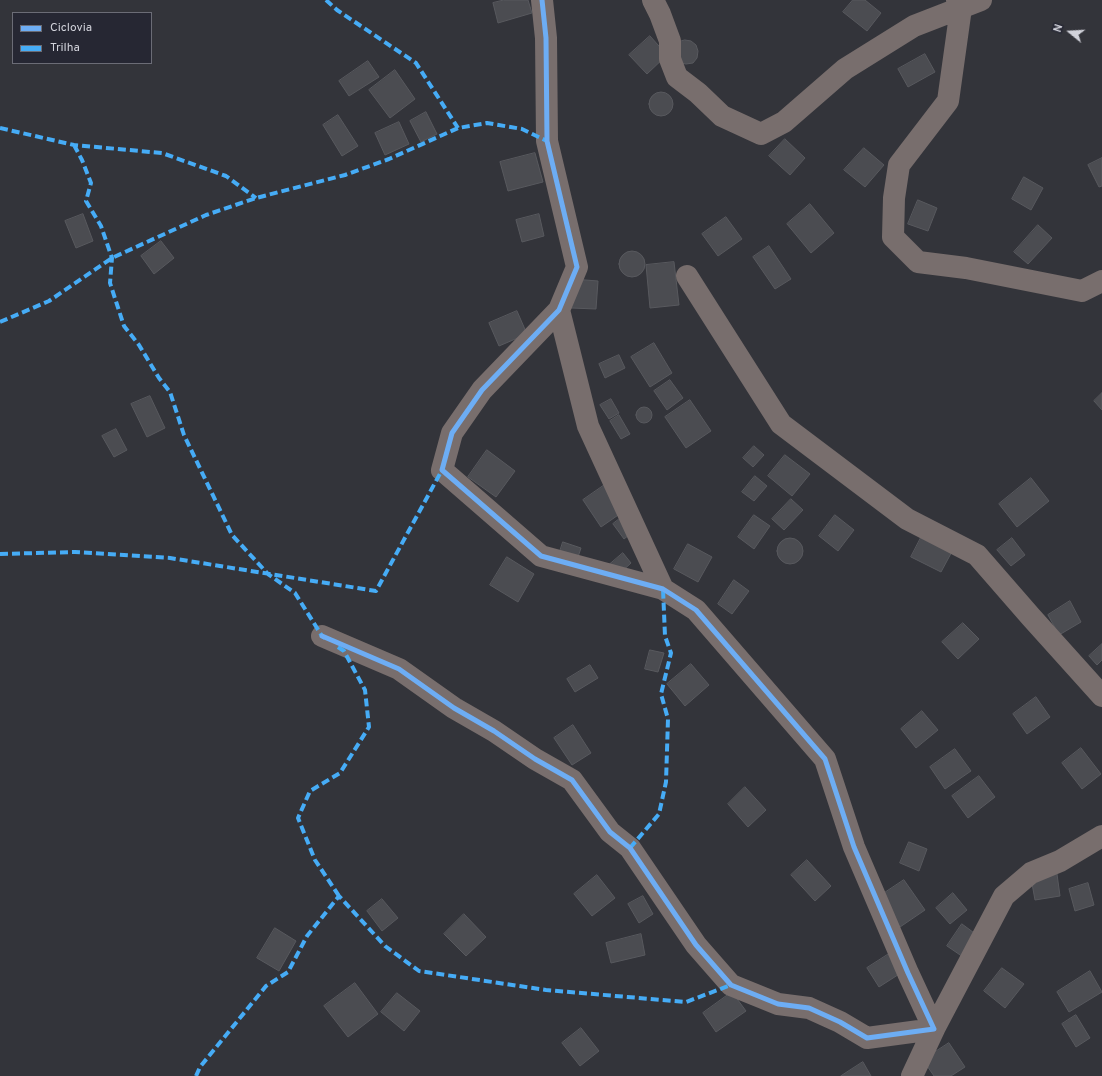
<!DOCTYPE html>
<style>
body{margin:0}
#map{position:relative;width:1102px;height:1076px;overflow:hidden;background:#33343a;font-family:Overpass,sans-serif}
canvas{display:block}
.legend{position:absolute;left:12px;top:12px;width:140px;height:52px;box-sizing:border-box;background:#262733;border:1px solid #6b6c76;margin:0;padding:5px 7px;list-style:none;font-size:12px;color:#d2d3db}
.legend li{display:flex;align-items:center;gap:8px;height:20px}
.legend b{width:20px;border:1px solid #6b6c76}
.north{position:absolute;left:1050px;top:12px;width:40px;height:40px;-webkit-text-stroke:3px #262733;paint-order:stroke;rotate:288deg;font-size:11px;font-weight:700;line-height:16px;text-align:center;color:#d2d3db}
.north::after{content:'';display:block;margin:auto;width:14px;height:18px;background:#d2d3db;clip-path:polygon(50% 0,100% 100%,50% 72%,0 100%)}
</style>
<div id="map">
<canvas width="1102" height="1076"></canvas>
<ul class="legend">
<li><b style="height:5px;background:#6dadf4"></b>Ciclovia</li>
<li><b style="height:5px;background:#46acf6"></b>Trilha</li>
</ul>
<div class="north">N</div>
</div>
<script>
const g = document.querySelector('canvas').getContext('2d');
g.lineJoin = 'round';
function fill(path, color) { g.fillStyle = color; g.fill(path, 'evenodd'); }
function strokePath(path, color, width, dash) { g.strokeStyle = color; g.lineWidth = width; g.lineCap = dash ? 'butt' : 'round'; g.setLineDash(dash || []); g.stroke(path); }
const building = new Path2D(`
 M504,0H528L532,13L498,23L493,3Z
 M853,0H865L881,13L867,31L843,12Z
 M650,36L667,55L647,74L629,55Z
 M685,40L691,41L696,45L698,51L697,58L693,63L686,64L680,63L679,42Z
 M925,54L935,72L908,87L898,69Z
 M368,61L379,77L349,96L339,81Z
 M395,70L415,99L390,118L369,90Z
 M649 104a12 12 0 1 1 24 0a12 12 0 1 1-24 0Z
 M426,112L437,134L421,142L410,121Z
 M338,115L358,146L342,156L323,125Z
 M399,122L409,144L385,155L375,133Z
 M785,139L805,158L790,175L769,156Z
 M864,148L884,165L865,187L844,170Z
 M535,153L543,182L508,191L500,162Z
 M1102,158V186L1099,187L1088,165Z
 M1024,177L1043,188L1031,210L1012,199Z
 M918,200L937,208L928,231L908,224Z
 M810,204L834,233L811,253L787,224Z
 M83,214L93,241L76,248L65,221Z
 M539,214L544,236L522,242L516,220Z
 M726,217L742,239L718,256L702,234Z
 M1038,225L1052,238L1028,264L1014,252Z
 M161,241L174,258L154,274L141,256Z
 M769,246L791,279L775,289L753,257Z
 M619 264a13 13 0 1 1 26 0a13 13 0 1 1-26 0Z
 M674,262L679,305L650,308L646,265Z
 M573,279L598,281L596,309L571,308Z
 M517,311L527,334L499,346L489,323Z
 M654,343L672,373L650,387L631,357Z
 M619,355L625,368L605,378L599,364Z
 M670,380L683,398L667,410L654,391Z
 M1102,393V410L1094,401Z
 M150,396L165,428L147,437L131,404Z
 M611,399L619,413L609,419L600,405Z
 M690,400L711,431L686,448L665,417Z
 M636 415a8 8 0 1 1 16 0a8 8 0 1 1-16 0Z
 M619,415L630,434L621,439L610,421Z
 M116,429L127,450L114,457L102,436Z
 M754,446L764,455L753,467L743,458Z
 M487,450L515,471L496,497L468,477Z
 M785,455L810,474L792,496L768,476Z
 M755,476L767,486L754,501L742,492Z
 M1031,478L1049,501L1017,527L999,504Z
 M606,484L624,511L601,527L583,500Z
 M791,499L803,510L784,530L772,519Z
 M754,515L770,526L754,549L738,537Z
 M835,515L854,530L838,551L819,536Z
 M622,517L634,531L624,539L613,524Z
 M925,530L955,546L941,572L911,557Z
 M777 551a13 13 0 1 1 26 0a13 13 0 1 1-26 0Z
 M1012,538L1025,555L1011,566L997,550Z
 M563,542L581,548L576,563L558,558Z
 M688,544L712,557L698,582L674,569Z
 M623,553L631,563L618,575L609,565Z
 M507,557L534,574L518,602L490,585Z
 M734,580L749,591L732,614L718,604Z
 M1070,601L1081,622L1059,635L1048,615Z
 M963,623L979,639L958,659L942,642Z
 M1102,644V660L1097,665L1089,656Z
 M650,650L664,653L658,672L645,669Z
 M691,664L709,685L685,706L667,684Z
 M590,665L598,678L575,692L567,679Z
 M1036,697L1050,717L1027,734L1013,714Z
 M922,711L938,730L916,748L901,729Z
 M573,725L591,753L572,765L554,738Z
 M1081,748L1101,774L1082,789L1062,763Z
 M955,749L971,771L945,789L930,767Z
 M979,776L995,797L968,818L952,796Z
 M745,787L766,810L748,827L728,804Z
 M909,842L927,849L919,871L900,863Z
 M807,860L831,886L815,901L791,875Z
 M1057,874L1060,896L1035,900L1031,878Z
 M597,875L615,898L592,916L574,894Z
 M904,880L925,910L900,927L880,896Z
 M1088,883L1094,905L1075,911L1069,889Z
 M953,893L967,910L950,924L936,908Z
 M643,896L653,914L639,923L628,904Z
 M382,899L398,918L382,931L367,911Z
 M464,914L486,937L466,956L444,934Z
 M962,924L981,938L966,959L947,946Z
 M275,928L296,941L279,971L257,958Z
 M641,934L645,955L611,963L606,943Z
 M892,952L904,971L879,987L867,968Z
 M1002,968L1024,984L1005,1008L984,991Z
 M1090,971L1102,992L1069,1012L1057,992Z
 M355,983L378,1014L348,1037L324,1006Z
 M732,992L746,1011L716,1032L703,1013Z
 M397,993L420,1011L404,1031L381,1012Z
 M1076,1015L1090,1038L1076,1047L1062,1024Z
 M581,1028L599,1051L580,1066L562,1043Z
 M949,1043L965,1067L951,1076H934L923,1060Z
 M863,1062L871,1076H841Z`);
fill(building, '#4b4c51');
strokePath(building, '#58595e', 1);
strokePath(new Path2D(`
 M653,0L660,14L670,41V59L677,77L698,93L722,116L761,134L784,122L845,69L914,26L981,0
 M957,0L961,8L948,101L899,165L894,198L893,237L918,262L966,268L1082,291L1102,281
 M687,276L781,424L907,519L977,555L1031,617L1102,696
 M559,310L588,426L663,589
 M322,636L399,669L454,708L494,731L535,759L572,780L610,832L630,848L696,945L731,985L778,1004L809,1008L840,1022L867,1038L934,1029L908,973L854,847L825,759L696,610L663,589L541,556L442,470L452,433L482,390L559,310L577,267L547,141L546,38L542,0
 M912,1076L934,1029L1004,896L1031,873L1060,861L1102,836`), '#786e6d', 22);
strokePath(new Path2D(`
 M326,0L337,10L416,63L458,128
 M0,128L74,145L162,153L226,176L256,198
 M74,145L82,160L91,183L86,201L101,226L112,258L110,283L124,326L139,345L159,378L170,392L184,435L232,535L268,574L295,593L322,636L325,638
 M0,322L49,301L112,258L206,215L256,198L345,175L389,159L458,128L487,123L522,129L547,141
 M0,554L75,552L170,558L376,591L442,470
 M338,647L344,651L365,690L369,727L340,773L310,791L298,818L315,860L339,896
 M630,848L659,814L666,782L668,719L661,694L671,653L665,636L663,589
 M196,1076L200,1067L266,986L288,972L307,936L339,896L385,946L419,971L546,990L686,1002L731,985`), '#46acf6', 4, [8, 4]);
strokePath(new Path2D(`
 M322,636L399,669L454,708L494,731L535,759L572,780L610,832L630,848L696,945L731,985L778,1004L809,1008L840,1022L867,1038L934,1029L908,973L854,847L825,759L696,610L663,589L541,556L442,470L452,433L482,390L559,310L577,267L547,141L546,38L542,0`), '#6dadf4', 5);
</script>
